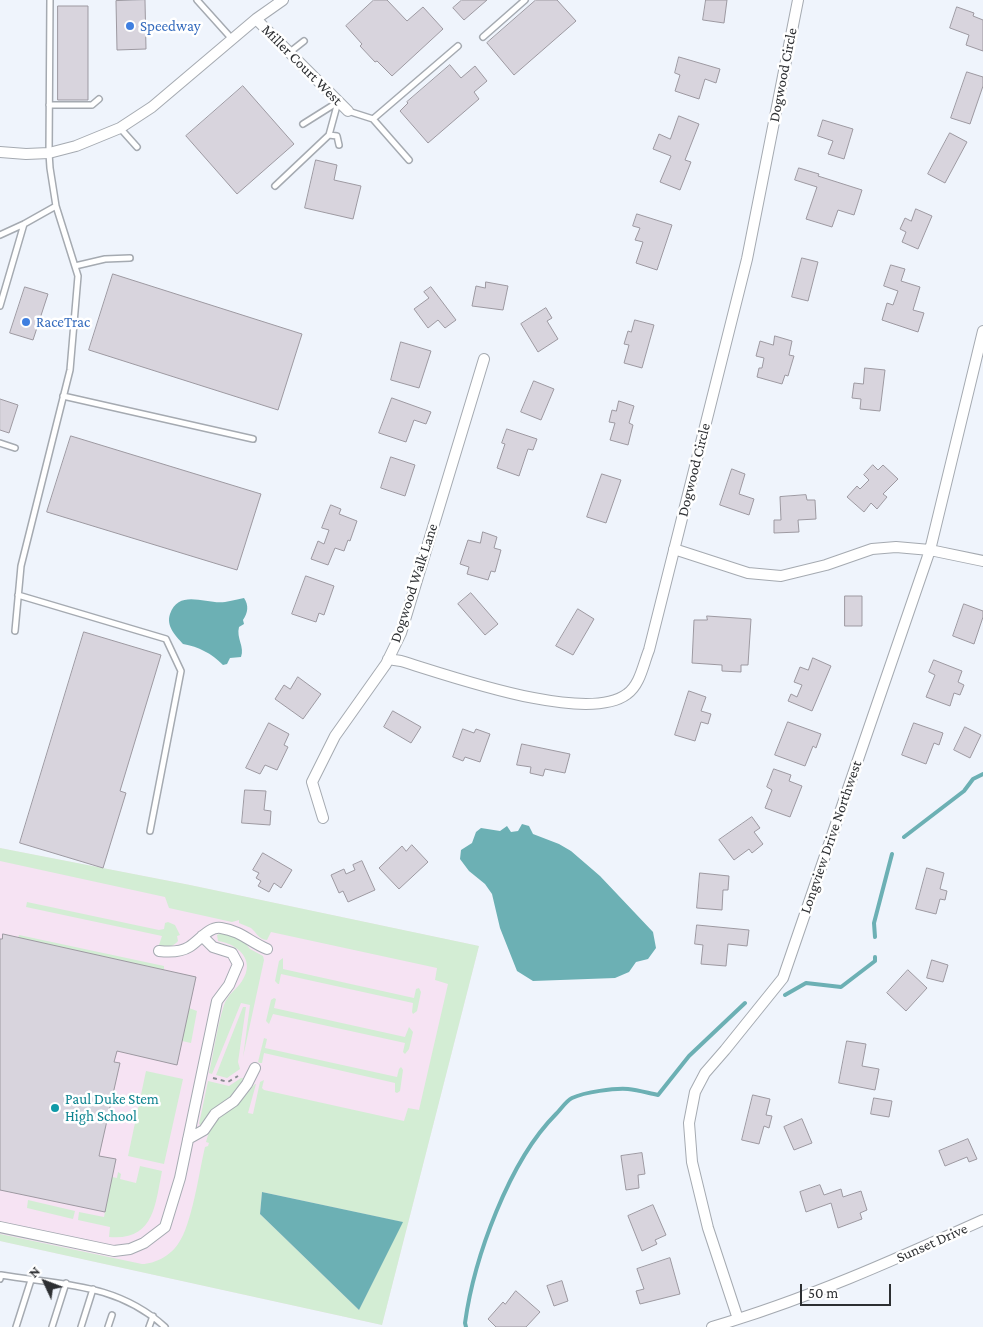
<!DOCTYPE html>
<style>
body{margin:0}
#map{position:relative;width:983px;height:1327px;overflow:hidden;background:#eff4fc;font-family:"Crimson Pro",serif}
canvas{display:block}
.north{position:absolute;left:20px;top:1257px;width:50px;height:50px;-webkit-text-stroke:4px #fff;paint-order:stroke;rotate:313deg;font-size:14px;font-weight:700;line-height:20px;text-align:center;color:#2d2f32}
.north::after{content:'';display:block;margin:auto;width:18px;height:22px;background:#2d2f32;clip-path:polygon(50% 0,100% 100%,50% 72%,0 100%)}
.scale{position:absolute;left:800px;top:1284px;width:91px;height:22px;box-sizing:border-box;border:2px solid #2d2f32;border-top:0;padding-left:6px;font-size:15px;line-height:18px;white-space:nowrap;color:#2d2f32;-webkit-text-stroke:4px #fff;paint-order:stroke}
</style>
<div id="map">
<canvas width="983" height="1327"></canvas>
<div class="north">N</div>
<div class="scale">50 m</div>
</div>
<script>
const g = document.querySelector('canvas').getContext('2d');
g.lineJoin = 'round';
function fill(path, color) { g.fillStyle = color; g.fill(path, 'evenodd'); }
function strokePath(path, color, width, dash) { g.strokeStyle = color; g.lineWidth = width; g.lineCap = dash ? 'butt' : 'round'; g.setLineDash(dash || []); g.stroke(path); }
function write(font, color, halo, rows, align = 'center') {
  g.font = font + ' "Crimson Pro",serif'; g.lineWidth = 5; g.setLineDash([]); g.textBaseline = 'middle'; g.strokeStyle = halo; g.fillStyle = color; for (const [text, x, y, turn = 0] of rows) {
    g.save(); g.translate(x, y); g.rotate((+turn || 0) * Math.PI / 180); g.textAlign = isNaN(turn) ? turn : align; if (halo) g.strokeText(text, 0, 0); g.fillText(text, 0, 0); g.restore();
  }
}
fill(new Path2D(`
 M0,848L190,885L479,946L382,1325L0,1241Z`), '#f6e3f3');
fill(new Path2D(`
 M0,848L190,885L479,946L382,1325L0,1241V1234L142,1264C155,1264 171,1255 178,1244C192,1225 199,1172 205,1147L208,1146L209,1143L206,1142L208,1135L217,1119L223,1112L241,1101L255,1084H256L248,1113L253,1114L260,1082L264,1080L262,1088L264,1090L404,1121L408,1108L419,1110L448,984L435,980L437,968L271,932L267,940C258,939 257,933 251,928C247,926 243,925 239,923V920L232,922L169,908L165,897L0,861ZM262,1192L402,1222L359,1310L260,1214Z
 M27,902L159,930L164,929L165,923L168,922L175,925L180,935L177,936L178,941C172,948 167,947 159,945L162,936L26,907Z
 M221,933L241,938L250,949L263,956L264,960L243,1057L250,1005L241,1003L212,1074L209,1073C214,1051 217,1027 224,1005C227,995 237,989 242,981C256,960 238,944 218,941L217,935Z
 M19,935L164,966V970L18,938Z
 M283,958V969L414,998L416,989L419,988L421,992L417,1011L413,1014L412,1012L413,1003L281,974L279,984H278L275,981L279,961Z
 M274,998L276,999L274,1008L405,1037L409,1027L413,1032L409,1049L405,1054L403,1052L405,1043L273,1014L269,1024L266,1021L271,1000Z
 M243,1007H246L238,1062L240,1069L227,1078L216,1075Z
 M189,1008L197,1011L191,1043L182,1041Z
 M264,1038L267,1039L265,1048L397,1077L399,1069L401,1067L403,1070L400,1091L397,1093L395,1092V1083L264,1053L262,1063H260L258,1062Z
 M146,1071L183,1079L164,1164L128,1156Z
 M241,1078H243C239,1098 214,1104 203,1123L201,1125L199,1124L208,1081L229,1086Z
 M140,1166L162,1171C155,1206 154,1241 109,1237L110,1227L78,1220L79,1212L104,1217L112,1177L117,1178L118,1172L121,1174L120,1179L136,1183Z
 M28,1200L75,1211L73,1219L27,1208Z`), '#d3edd4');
fill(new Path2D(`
 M244,598C249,605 248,613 243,620L244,624L239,627C236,638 245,647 241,657L230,658L227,664L223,665C211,653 199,647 183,644C175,635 166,626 170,614C179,588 207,605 225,602C232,601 238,599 244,598Z
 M522,824L529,826L533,834L559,844L571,851L600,876L653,932L656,948L648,959L636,962L629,972L615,978L533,981L517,971L500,928L492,894L485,884L469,871L460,859L461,850L472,843L476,832L481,828L500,831L507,826L511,832L518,831Z
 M262,1192L403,1222L359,1310L260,1214Z`), '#6cb0b4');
strokePath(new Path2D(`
 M904,837L964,791L973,779L983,774
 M875,937L874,923L892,854
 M785,995L806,983L841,987L875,961V957
 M466,1327L465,1323C474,1258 509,1161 556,1114C561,1109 566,1101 572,1098C585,1092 614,1088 628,1089C638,1090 648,1093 658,1095L689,1056L745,1003`), '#6cb0b4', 4);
const building = new Path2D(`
 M145,0L146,49L117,50L116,1Z
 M374,0H387L407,21L423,7L443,29L392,76L377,61L375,62L360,46L362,44L346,26Z
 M462,0H487L464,20L453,8Z
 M536,0H557L576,21L514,75L487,43Z
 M706,0H727L724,23L703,20Z
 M58,6H88V100H58Z
 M957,7L974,13L973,16L983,20V51L966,45L969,35L950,28Z
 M679,57L720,69L716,83L705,79L699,99L675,91L680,75L675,73Z
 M450,65L461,78L475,66L487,81L474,92L479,99L428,143L400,111L408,103L407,102Z
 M967,72L983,77V86L970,124L951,118Z
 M243,86L294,144L237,194L186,136Z
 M679,116L699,124L685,160L691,162L680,190L660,182L671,156L653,149L659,134L670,139Z
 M823,120L853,129L844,159L828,154L833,141L818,136Z
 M950,133L967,142L945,183L928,174Z
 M316,160L337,165L334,180L361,186L353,219L305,208Z
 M799,168L819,174L818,176L862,190L854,215L838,210L832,227L806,219L817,187L795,180Z
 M916,209L932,216L918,249L902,242L906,232L900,229L905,218L911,221Z
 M637,214L672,225L657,270L636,263L643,242L635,240L640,228L633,226Z
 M802,258L818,262L808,301L792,297Z
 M891,265L905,269L901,281L920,287L913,310L924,313L918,332L882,320L887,303L893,305L898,291L884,286Z
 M113,274L302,334L278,410L89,350Z
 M486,282L508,286L503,310L472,306L476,286L485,288Z
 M25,287L48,294L33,340L10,333Z
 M431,287L456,320L445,328L438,320L428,328L414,309L429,298L424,292Z
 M546,308L552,318L547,321L558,339L538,352L521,324Z
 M635,320L654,325L642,368L624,363L629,345L624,344L628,331L631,332Z
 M775,336L792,341L789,355L794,356L788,376L785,375L782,384L757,377L759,368H762L764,358L756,356L760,341L773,345Z
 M401,342L431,351L419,388L391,380Z
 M865,368L885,370L880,411L860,409L861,399L852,398L854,383L863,384Z
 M534,381L554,389L541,420L521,412Z
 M392,398L431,412L426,424L414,420L406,442L379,433Z
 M0,399L18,405L9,433L0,430Z
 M619,401L634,406L629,423L633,425L628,445L610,440L615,423L609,422L612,410L616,411Z
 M507,429L537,439L533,450L528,449L519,476L497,468L505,444L502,443Z
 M71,436L261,494L237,570L47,512Z
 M391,457L415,465L405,496L381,488Z
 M873,465L878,470L883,465L898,479L883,494L887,497L877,509L871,503L864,512L847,497L857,486L860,489L869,480L864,475Z
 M732,469L745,474L739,494L754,499L749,515L720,505Z
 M602,474L621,480L606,523L587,517Z
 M806,495L807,500H815L816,519L798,520L799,532L774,533V520H781L780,497Z
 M331,505L341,509L339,514L357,521L350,541L348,540L344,551L335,548L328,565L311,559L318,541L324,544L329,530L322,528Z
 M483,532L497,537L494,548L501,550L495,572L491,571L488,580L467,574L469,567L460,564L468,540L480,543Z
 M306,576L334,586L324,615L319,613L316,622L292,614Z
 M471,593L498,624L485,635L458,604Z
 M845,596H862V626H845Z
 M964,604L983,611V617L974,644L953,636Z
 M578,609L594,619L573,655L556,646Z
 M707,616L751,619L748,665H741V672L722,671V665L692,663L694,620H707Z
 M84,632L161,655L120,791L126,793L103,868L20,843Z
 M813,658L831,666L812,711L788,701L791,694L797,697L802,685L794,682L800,667L808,670Z
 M934,660L962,671L958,682L964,685L960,695L954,693L950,706L926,697L935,675L929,672Z
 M298,677L321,694L303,719L275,699L284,685L290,689Z
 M689,691L706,697L701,711L711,714L708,724L701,722L695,741L675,735Z
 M393,711L421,727L411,743L384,727Z
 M788,722L821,734L816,748L813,746L805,766L775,755Z
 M269,723L289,734L284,745L288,747L277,770L265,765L260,774L246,768Z
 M914,723L943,733L939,745L934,743L926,764L902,755Z
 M965,727L981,735L970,758L954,750Z
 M463,729L474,733L476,729L490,734L480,762L465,757L463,761L453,757Z
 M522,744L570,754L565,773L545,769L543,776L530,773L531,767L517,765Z
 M774,769L791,775L789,781L802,786L790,817L765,808L772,790L767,787Z
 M245,790L266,791L264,810L271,811L270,825L242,823Z
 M752,817L760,828L754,832L763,844L752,853L749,849L734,860L719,840Z
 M412,845L428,862L399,889L379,868L402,846L406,851Z
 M263,853L292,870L281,888L274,883L269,892L258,886L261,881L256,878L259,873L253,870Z
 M362,861L375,890L348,902L343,891L339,893L331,875L344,869L346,874L355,870L353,865Z
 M927,868L944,873L940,889L947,891L945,900L940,899L936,914L916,909Z
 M700,873L729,876L728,890H723L722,910L697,908Z
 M697,925L749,930L747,946L728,944L726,966L701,964L703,945L695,944Z
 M3,934L196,977L177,1065L117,1051L114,1062L120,1063L99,1156L116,1159L105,1212L0,1190V939H2Z
 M932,960L948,965L943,982L927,978Z
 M908,970L927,988L906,1011L887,993Z
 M847,1041L866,1044L862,1066L879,1069L875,1090L839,1083Z
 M753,1095L770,1099L766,1115L772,1116L769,1128L764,1126L759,1144L742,1140Z
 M874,1098L892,1101L889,1117L871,1114Z
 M802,1119L812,1143L794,1150L784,1127Z
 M968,1139L977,1159L969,1162L967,1157L945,1166L939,1151Z
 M642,1153L645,1174L638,1175L639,1188L626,1190L621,1156Z
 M820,1185L824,1195L841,1189L843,1197L861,1191L867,1210L860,1213L862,1219L838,1228L831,1203L806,1212L800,1192Z
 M653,1205L666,1235L655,1240L657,1244L642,1251L628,1216Z
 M670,1258L680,1294L640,1304L636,1291L644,1289L637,1269Z
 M562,1281L568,1301L554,1306L547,1286Z
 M516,1291L540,1312L526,1327H496L488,1319L503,1302L505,1304Z`);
fill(building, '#d8d4dd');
strokePath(building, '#9d99a1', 1);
const lane = new Path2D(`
 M197,0L232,39
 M483,37L525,0
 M290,52L304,41
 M49,105H92L99,99
 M348,111L373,119L409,160
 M373,119L458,46
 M303,124L338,102
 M120,128L137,147
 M329,135L337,136L339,145
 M275,186L329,135L338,102
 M0,235L24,224L56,206L50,168L49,153L50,0
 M75,266L105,259L130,258
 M0,306L24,224
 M63,396L253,439
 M0,443L15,448
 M18,595L166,639L181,671L150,831
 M15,631L21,566L70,370L78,276L56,206
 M0,1279L1,1275C61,1285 117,1283 165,1327
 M16,1327L31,1280
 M52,1327L66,1283
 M81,1327L93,1289
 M108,1327L112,1315
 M149,1327L153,1316`);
const street = new Path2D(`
 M256,19L348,111
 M0,152L26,154L49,153L76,146L120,128L152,107L256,19L283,0
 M674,549L748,573L781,576L826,565L872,549L896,547L930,550L983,561
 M388,659L401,661C448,675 586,725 627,694C640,685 643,665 649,650L747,259L798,0
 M323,818L312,782L335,736L386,664L401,633L484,359
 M159,951C168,952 181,952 189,947C199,941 209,926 221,928C241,931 250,942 267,949
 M188,1139L204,1130L215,1114L234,1101L247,1084L255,1068
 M0,1227L114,1251L130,1249L144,1243L165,1227L180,1178L217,1001L229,985L238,964L232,953L213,947L202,936
 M738,1319L708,1228L692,1162L689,1123L695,1092L705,1073L725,1050L783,978L930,550L983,331
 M712,1327C805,1300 894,1260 983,1220`);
strokePath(lane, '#a5aab1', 8);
strokePath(street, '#a5aab1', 12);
strokePath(new Path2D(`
 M213,1078L228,1082L238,1076`), '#898c91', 2, [4, 4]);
strokePath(lane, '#fff', 5);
strokePath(street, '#fff', 10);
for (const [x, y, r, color] of [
 [130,26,5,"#3f7fe0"],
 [26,322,5,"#3f7fe0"],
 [55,1108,5,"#0f9aa8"]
]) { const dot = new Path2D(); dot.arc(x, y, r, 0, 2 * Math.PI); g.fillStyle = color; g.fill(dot); strokePath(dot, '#fff', 2); }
write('15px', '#366cbe', '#fff', [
 ["Speedway",140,26],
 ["RaceTrac",36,322]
], 'left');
write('15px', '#2d2f32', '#fff', [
 ["Miller Court West",302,65,45],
 ["Dogwood Circle",783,75,-79],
 ["Dogwood Circle",694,470,-76],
 ["Dogwood Walk Lane",414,583,-72],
 ["Longview Drive Northwest",831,837,-71],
 ["Sunset Drive",932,1243,-24]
]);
write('15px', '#0d838f', '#fff', [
 ["Paul Duke Stem",65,1099],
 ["High School",65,1116]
], 'left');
</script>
